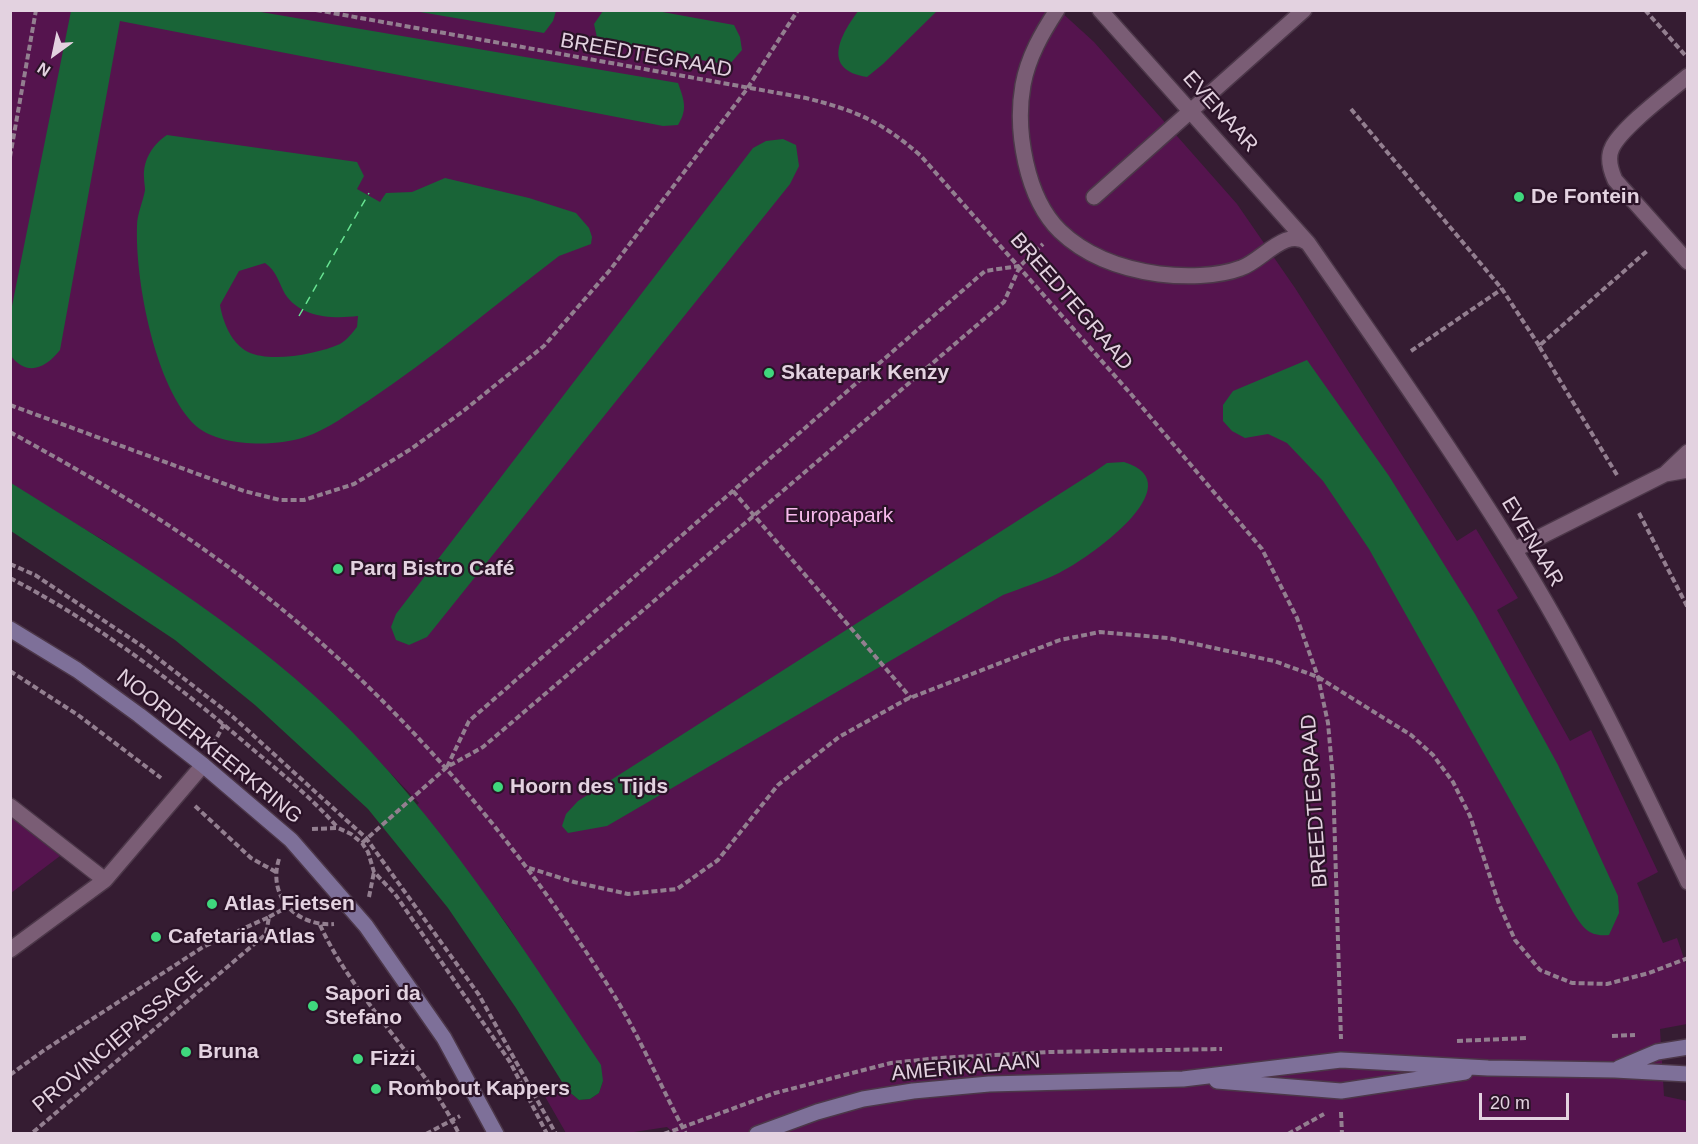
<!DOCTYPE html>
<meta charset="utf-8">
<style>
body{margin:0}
#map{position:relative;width:1698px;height:1144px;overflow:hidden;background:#351c32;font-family:Helvetica,sans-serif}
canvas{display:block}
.frame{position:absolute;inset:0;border:12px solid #e3d2e0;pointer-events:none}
.north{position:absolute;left:24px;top:24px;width:60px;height:60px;-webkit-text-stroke:4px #2b1328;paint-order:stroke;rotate:213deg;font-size:16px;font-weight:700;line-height:24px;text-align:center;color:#e3d2e0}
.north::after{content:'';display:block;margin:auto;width:21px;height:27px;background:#e3d2e0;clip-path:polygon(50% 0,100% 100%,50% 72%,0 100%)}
.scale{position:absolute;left:1479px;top:1093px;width:90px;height:27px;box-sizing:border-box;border:3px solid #e3d2e0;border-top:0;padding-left:8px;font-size:18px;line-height:21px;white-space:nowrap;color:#e3d2e0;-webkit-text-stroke:4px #2b1328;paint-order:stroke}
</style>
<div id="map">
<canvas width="1698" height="1144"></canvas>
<div class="frame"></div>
<div class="north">N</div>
<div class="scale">20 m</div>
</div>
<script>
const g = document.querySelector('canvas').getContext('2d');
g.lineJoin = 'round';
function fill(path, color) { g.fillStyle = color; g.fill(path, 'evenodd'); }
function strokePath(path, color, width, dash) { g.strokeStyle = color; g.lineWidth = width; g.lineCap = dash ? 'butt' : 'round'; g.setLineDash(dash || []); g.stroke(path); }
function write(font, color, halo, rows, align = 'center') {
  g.font = font + ' Helvetica,sans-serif'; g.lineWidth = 4.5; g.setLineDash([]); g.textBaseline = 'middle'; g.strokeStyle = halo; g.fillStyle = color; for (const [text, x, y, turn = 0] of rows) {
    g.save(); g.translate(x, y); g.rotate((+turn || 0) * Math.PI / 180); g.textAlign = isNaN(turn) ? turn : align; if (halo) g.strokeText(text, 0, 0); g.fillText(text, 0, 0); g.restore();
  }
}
fill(new Path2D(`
 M12,11H1060L1094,42L1237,204L1295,288L1457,541L1476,529L1518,598L1497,610L1570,741L1591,730L1658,872L1637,883L1663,943L1677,938L1687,967V1024L1660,1029L1664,1096L1687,1101V1133L675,1134L667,1127L634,1132L566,1133L539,1086L567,1090L579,1100L590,1099L599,1093L603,1081L509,927L417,805L419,803L332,712L267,657L105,541L11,487Z
 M11,816L60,856L11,893Z`), '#55144e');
fill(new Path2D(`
 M859,10H937V11L883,64L867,77C821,70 840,35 859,10Z
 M71,11H255L678,83C684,100 688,109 678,125L663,126L120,21L60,350C46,368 27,377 11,356V311Z
 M414,11H556L553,21L544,33Z
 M603,11H657L734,25L740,37L742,50L729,65L598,42L594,24Z
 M167,135L357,162L364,176L357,189L380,202L386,193L412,192L445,178L529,198L576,213L589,228L592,237L591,244L559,256C496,304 434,357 368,401C349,413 327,430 305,437C276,447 220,447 196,426C155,388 135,280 137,226C137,214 143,202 145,190C145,186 144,182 144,177C143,160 153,144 167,135ZM265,263C276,270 279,283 285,294C301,318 333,319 358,316L357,327C352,333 347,340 340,344C317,354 271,363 248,352C231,343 223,322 220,305L239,271Z
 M783,139L796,145L799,166L790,184L427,637L409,645L396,640L391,627L396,614L753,148L766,141Z
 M1307,360L1389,476L1475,614L1558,765L1618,896L1619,913L1609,935C1589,937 1583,928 1573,912L1369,549L1323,481L1287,443L1268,434L1245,438L1232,431L1223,421V405L1233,391Z
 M1124,462C1196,484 1086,560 1059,573C1041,582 1021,588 1003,595L607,826L568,833L562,826L566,814L578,801L1094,472L1107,463Z
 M11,483C120,551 238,622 332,712C439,815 519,943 601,1065L603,1081L599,1093L590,1099L579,1100L567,1090L516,1008L448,908L368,809L255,705L175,640L11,531Z`), '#196437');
strokePath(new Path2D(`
 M299,316L369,193`), '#68e392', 1.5, [8, 6]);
const street = new Path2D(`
 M1057,10C1042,33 1028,57 1023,85C1015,130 1026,198 1060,231C1086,256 1123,269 1159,274C1184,277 1217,277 1241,268C1262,261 1286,226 1308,243C1378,344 1448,444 1513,548C1580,655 1634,769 1688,882
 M1100,10L1308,243
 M1688,76C1669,92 1621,128 1612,148C1607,158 1611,171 1615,180L1688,262
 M1094,197L1304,10
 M1665,474L1688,452
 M1514,550L1665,474L1688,470
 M10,806L105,880
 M10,950L105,880L203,765`);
const secondary = new Path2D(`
 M10,629L77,670L139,715L203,765L291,840L366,926L444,1038L496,1134
 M1619,1068L1657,1052L1688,1047
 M1217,1081L1341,1091L1465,1072
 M757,1134L817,1112L863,1099L913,1091L989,1084L1183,1079L1341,1060L1488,1068L1615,1070L1688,1074`);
strokePath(street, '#4c3749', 18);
strokePath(secondary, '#4c3749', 18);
strokePath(new Path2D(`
 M316,10L806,98C857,111 881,121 921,156L1130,393L1262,549L1297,618L1318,677L1328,723L1333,779L1341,1039
 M1645,10L1685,55
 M1351,109L1502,289L1540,347
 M10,157L36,10
 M1411,351L1502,289
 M10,405L244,491L280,500H304L354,484L411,449L462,412L544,346L610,270L747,89L798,10
 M10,432C75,468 141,505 202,548C369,666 504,820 612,992C640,1037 661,1087 686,1134
 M1617,475L1539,346L1647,251
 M733,491L911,698
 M1639,513L1688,608
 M10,564L35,575L142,646L232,716L366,838L479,995L556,1134
 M10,578C97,623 177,684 250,747C281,773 311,797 338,828
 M10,671L78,715L161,778
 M213,745L224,724
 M447,767L469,721L985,271L1019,266
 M195,806L251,858L276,872
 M312,829L338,828L351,834L362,843L368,852L374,872L395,894L510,1062L547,1134
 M362,843L447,767L483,747L1004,302L1020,266L1043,244
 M279,859C267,897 297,927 334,924
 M529,868L574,882L628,894L677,889L718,860L778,785L839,737L907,699L1060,640L1100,632L1168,638L1274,661L1318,677L1411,735L1433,755L1453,782L1470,816L1499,904L1515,940L1540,970L1572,983L1607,984L1649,973L1688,958
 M369,897L374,872
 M269,917L287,907
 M320,925C355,1001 422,1058 459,1134
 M1612,1036L1635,1035
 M1457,1041L1528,1038
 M10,1075L43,1051L203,947L269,917L266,934L31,1134
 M1341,1112L1342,1134
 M426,1134L460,1116
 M664,1134L775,1093L891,1063L939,1058L1050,1052L1222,1049
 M1288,1134L1324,1114`), '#937f90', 4, [6, 3]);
strokePath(street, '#7a5d75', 15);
strokePath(secondary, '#7e7099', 15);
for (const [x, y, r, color] of [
 [1519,197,6,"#3fd77d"],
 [769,373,6,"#3fd77d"],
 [338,569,6,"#3fd77d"],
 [498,787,6,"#3fd77d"],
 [212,904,6,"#3fd77d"],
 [156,937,6,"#3fd77d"],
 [313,1006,6,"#3fd77d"],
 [186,1052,6,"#3fd77d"],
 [358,1059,6,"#3fd77d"],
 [376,1089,6,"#3fd77d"]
]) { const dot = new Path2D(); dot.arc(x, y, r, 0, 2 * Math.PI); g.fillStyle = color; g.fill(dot); strokePath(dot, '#2b1328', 2); }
write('21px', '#e3d2e0', '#2b1328', [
 ["BREEDTEGRAAD",646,56,10],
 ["EVENAAR",1220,112,48],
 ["BREEDTEGRAAD",1071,302,49],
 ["EVENAAR",1532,542,59],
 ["NOORDERKEERKRING",209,747,39],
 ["BREEDTEGRAAD",1315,801,-94],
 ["PROVINCIEPASSAGE",118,1040,-40],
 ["AMERIKALAAN",966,1068,-5]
]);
write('bold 21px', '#e3d2e0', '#2b1328', [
 ["De Fontein",1531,197],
 ["Skatepark Kenzy",781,373],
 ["Parq Bistro Café",350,569],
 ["Hoorn des Tijds",510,787],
 ["Atlas Fietsen",224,904],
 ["Cafetaria Atlas",168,937],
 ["Sapori da",325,994],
 ["Stefano",325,1018],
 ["Bruna",198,1052],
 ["Fizzi",370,1059],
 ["Rombout Kappers",388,1089]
], 'left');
write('21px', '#f8bbed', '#2b1328', [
 ["Europapark",839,516]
]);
</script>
